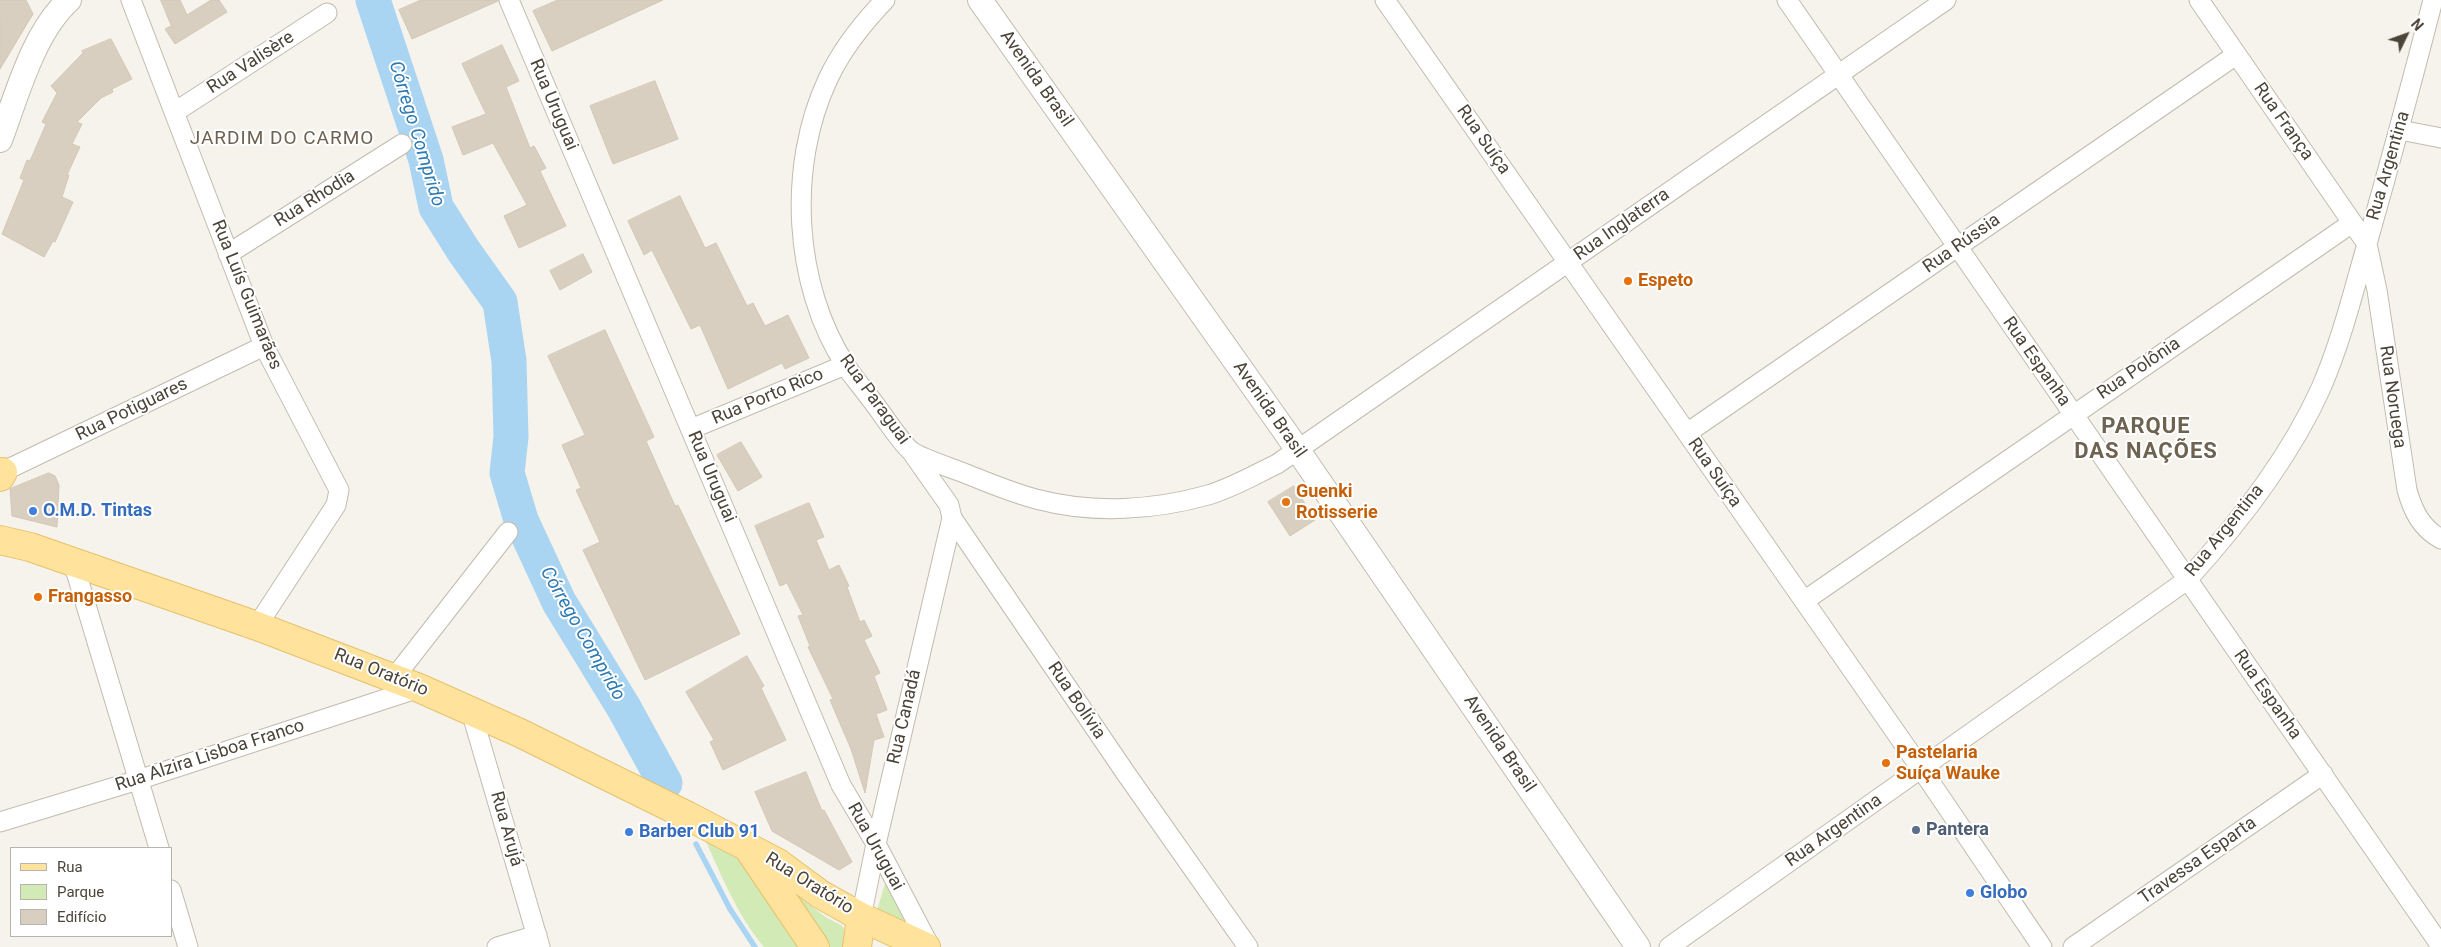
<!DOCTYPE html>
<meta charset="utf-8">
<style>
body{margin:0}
#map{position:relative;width:2441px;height:947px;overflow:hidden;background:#f6f3ec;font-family:Roboto,sans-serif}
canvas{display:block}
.legend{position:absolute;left:10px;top:847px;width:162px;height:90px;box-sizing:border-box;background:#fff;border:1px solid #b7b4b0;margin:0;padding:6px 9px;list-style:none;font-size:15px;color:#4b4439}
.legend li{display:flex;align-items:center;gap:10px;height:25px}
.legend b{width:25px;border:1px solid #b7b4b0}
.north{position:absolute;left:2381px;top:10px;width:50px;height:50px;-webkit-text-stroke:4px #fff;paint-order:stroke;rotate:48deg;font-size:14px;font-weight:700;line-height:20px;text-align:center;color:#4b4439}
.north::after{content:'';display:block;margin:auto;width:18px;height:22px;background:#4b4439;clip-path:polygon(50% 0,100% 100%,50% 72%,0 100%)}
</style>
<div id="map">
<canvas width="2441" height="947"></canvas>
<ul class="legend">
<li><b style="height:6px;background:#ffe39c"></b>Rua</li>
<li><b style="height:14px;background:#d2eab5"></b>Parque</li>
<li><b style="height:14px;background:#d8cfc1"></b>Edifício</li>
</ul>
<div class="north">N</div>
</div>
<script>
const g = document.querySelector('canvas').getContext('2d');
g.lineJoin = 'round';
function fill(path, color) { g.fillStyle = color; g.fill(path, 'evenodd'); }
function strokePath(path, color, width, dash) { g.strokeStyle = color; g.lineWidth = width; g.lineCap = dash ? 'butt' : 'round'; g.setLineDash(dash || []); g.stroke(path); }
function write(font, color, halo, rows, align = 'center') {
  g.font = font + ' Roboto,sans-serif'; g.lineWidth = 4; g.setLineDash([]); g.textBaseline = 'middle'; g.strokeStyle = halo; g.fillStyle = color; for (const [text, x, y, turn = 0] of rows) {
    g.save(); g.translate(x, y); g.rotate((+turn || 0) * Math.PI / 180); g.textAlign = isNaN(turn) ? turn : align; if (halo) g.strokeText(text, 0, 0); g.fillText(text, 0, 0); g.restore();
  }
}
fill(new Path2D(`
 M703,835L741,860L804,947H764C736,914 721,874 703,835Z
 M886,880L910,923L906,925L877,911Z
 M795,894L827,918L841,925L844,929L843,947H825Z`), '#d2eab5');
strokePath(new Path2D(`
 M696,844L730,909L755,947`), '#a9d4f2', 5.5);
strokePath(new Path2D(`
 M373,0L426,160L436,207L463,250L500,302L509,361L511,437L507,473L521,520L559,602L624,708L665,783`), '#a9d4f2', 35);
const building = new Path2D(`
 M0,0H26L33,14L0,69Z
 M161,0H180L187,15L211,0H219L227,12L175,44L165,29L171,26Z
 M421,0H498V1L412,39L399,10Z
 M558,0H663L552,51L533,11Z
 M111,39L132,79L112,89L113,92L101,98L77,122L82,124L72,144L80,147L67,175H69L62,197L73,202L55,242L53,241L44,257L2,234L24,180L20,178L27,160L30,161L46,124L42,122L57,93L51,86L83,53L82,51Z
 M502,45L519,81L506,87L530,148L534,146L546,168L540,171L566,226L519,248L504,216L527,205L493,143L463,155L452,127L486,114L462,64Z
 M655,81L678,139L613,164L590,106Z
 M680,196L705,248L716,243L747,306L753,303L765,326L788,315L809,358L785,369L782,363L728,389L700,325L691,329L652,250L644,255L628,221Z
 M583,254L592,272L560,290L550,271Z
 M605,330L654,437L646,441L675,506L678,505L740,634L645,680L583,550L600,542L576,490L581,488L562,445L585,435L548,356Z
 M741,442L762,477L738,491L717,455Z
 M49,473L55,476L59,485L57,527L12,516L10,489Z
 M1294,486L1315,520L1290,536L1268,502Z
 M809,503L824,537L816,540L829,570L839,565L849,586L847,587L860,622L864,620L872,636L864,640L880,673L874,676L887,710L876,714L884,737L874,740L865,793L851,749L830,700L833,699L808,647L810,646L798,616L803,615L787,583L780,586L755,526Z
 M747,656L764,686L761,688L786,740L723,770L710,742L714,740L686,692Z
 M806,772L822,811L824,810L852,862L839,870L772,831L755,792Z`);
fill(building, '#d8cfc1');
strokePath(building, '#d3c7b4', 1);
const minor = new Path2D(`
 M131,0L264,346L339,490L336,505L257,626
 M509,0L841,785L876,844L930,947
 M885,0C862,24 842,49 828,79C787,166 793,285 846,366C853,377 862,387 870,398C880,410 900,442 911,451C922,459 955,469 969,475C992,484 1015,494 1040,500C1094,514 1155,510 1208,495C1232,488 1254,475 1277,464L1946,0
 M1385,0L1922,770L2042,947
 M1787,0L2441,946
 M2199,0L2367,244L2377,290L2407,490C2413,511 2421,528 2441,539
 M175,112L327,13
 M2400,130L2441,138
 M228,254L402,144
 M691,429L845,365
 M1687,433L2236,55
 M911,451L949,505L952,518L1127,775L1248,947
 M0,473L264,346
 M73,562L159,848
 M1804,601L2352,223
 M394,678L508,532
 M471,711L540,947
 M0,822L138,780L419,688
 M171,890L188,947
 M861,917L876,844L952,518
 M497,947L537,935
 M1669,947L2187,580C2239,523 2289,459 2321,388C2341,342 2353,293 2367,244C2390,163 2412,82 2433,0
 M2073,947L2323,774`);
const tertiary = new Path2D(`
 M980,0L1284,430L1638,947
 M0,140C17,95 33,33 69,0`);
const primary = new Path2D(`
 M0,477L3,472
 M0,540L30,547L257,626L419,688L520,733L688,816L778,863L820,894L861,917L926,947
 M750,851L815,947
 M857,947L861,917`);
strokePath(minor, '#c2bbae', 21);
strokePath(tertiary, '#c2bbae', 26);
strokePath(primary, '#e6c16a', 30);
strokePath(minor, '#fff', 19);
strokePath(tertiary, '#fff', 24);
strokePath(primary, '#ffe39c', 28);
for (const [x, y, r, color] of [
 [1628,281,5,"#e8710a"],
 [1286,502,5,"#e8710a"],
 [33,511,5,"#3f7fe0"],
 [38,597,5,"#e8710a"],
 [1886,763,5,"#e8710a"],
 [1916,830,5,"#5c6f8a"],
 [629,832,5,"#3f7fe0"],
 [1970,893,5,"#3f7fe0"]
]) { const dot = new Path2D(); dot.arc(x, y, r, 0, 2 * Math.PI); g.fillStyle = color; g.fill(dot); strokePath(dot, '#fff', 2); }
write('18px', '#4b4439', '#fff', [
 ["Rua Valisère",251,63,-33],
 ["Avenida Brasil",1036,79,55],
 ["Rua Uruguai",553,105,67],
 ["Rua França",2283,122,55],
 ["Rua Suíça",1483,140,55],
 ["Rua Argentina",2389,166,-74],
 ["Rua Rhodia",315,199,-32],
 ["Rua Inglaterra",1622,225,-35],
 ["Rua Rússia",1962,244,-35],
 ["Rua Luís Guimarães",246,295,68],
 ["Rua Espanha",2036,362,55],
 ["Rua Polônia",2139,369,-34],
 ["Rua Porto Rico",768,397,-23],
 ["Rua Noruega",2392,397,82],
 ["Rua Paraguai",874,400,54],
 ["Rua Potiguares",132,410,-26],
 ["Avenida Brasil",1269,410,55],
 ["Rua Suíça",1714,473,55],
 ["Rua Uruguai",711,477,67],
 ["Rua Argentina",2225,531,-51],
 ["Rua Oratório",381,673,22],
 ["Rua Espanha",2267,695,55],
 ["Rua Bolívia",1076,701,56],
 ["Rua Canadá",905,717,-77],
 ["Avenida Brasil",1499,744,56],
 ["Rua Alzira Lisboa Franco",210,756,-18],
 ["Rua Arujá",506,829,74],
 ["Rua Argentina",1834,831,-35],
 ["Rua Uruguai",875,847,61],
 ["Travessa Esparta",2198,861,-35],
 ["Rua Oratório",809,884,32]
]);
write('bold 18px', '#c56008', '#fff', [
 ["Espeto",1638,281],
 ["Guenki",1296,492],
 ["Rotisserie",1296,513],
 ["Frangasso",48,597],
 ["Pastelaria",1896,753],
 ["Suíça Wauke",1896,774]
], 'left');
write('bold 18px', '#366cbe', '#fff', [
 ["O.M.D. Tintas",43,511],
 ["Barber Club 91",639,832],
 ["Globo",1980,893]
], 'left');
write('bold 18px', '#4e5e75', '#fff', [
 ["Pantera",1926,830]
], 'left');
write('italic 19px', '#2e7ab2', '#fff', [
 ["Córrego Comprido",416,134,73],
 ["Córrego Comprido",582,634,60]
]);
g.letterSpacing = '1px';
write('19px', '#6e6250', '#fff', [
 ["JARDIM DO CARMO",282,139]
]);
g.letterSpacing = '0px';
g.letterSpacing = '1px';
write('bold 22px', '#6e6250', '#fff', [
 ["PARQUE",2146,427],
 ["DAS NAÇÕES",2146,452]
]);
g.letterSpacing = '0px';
</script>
